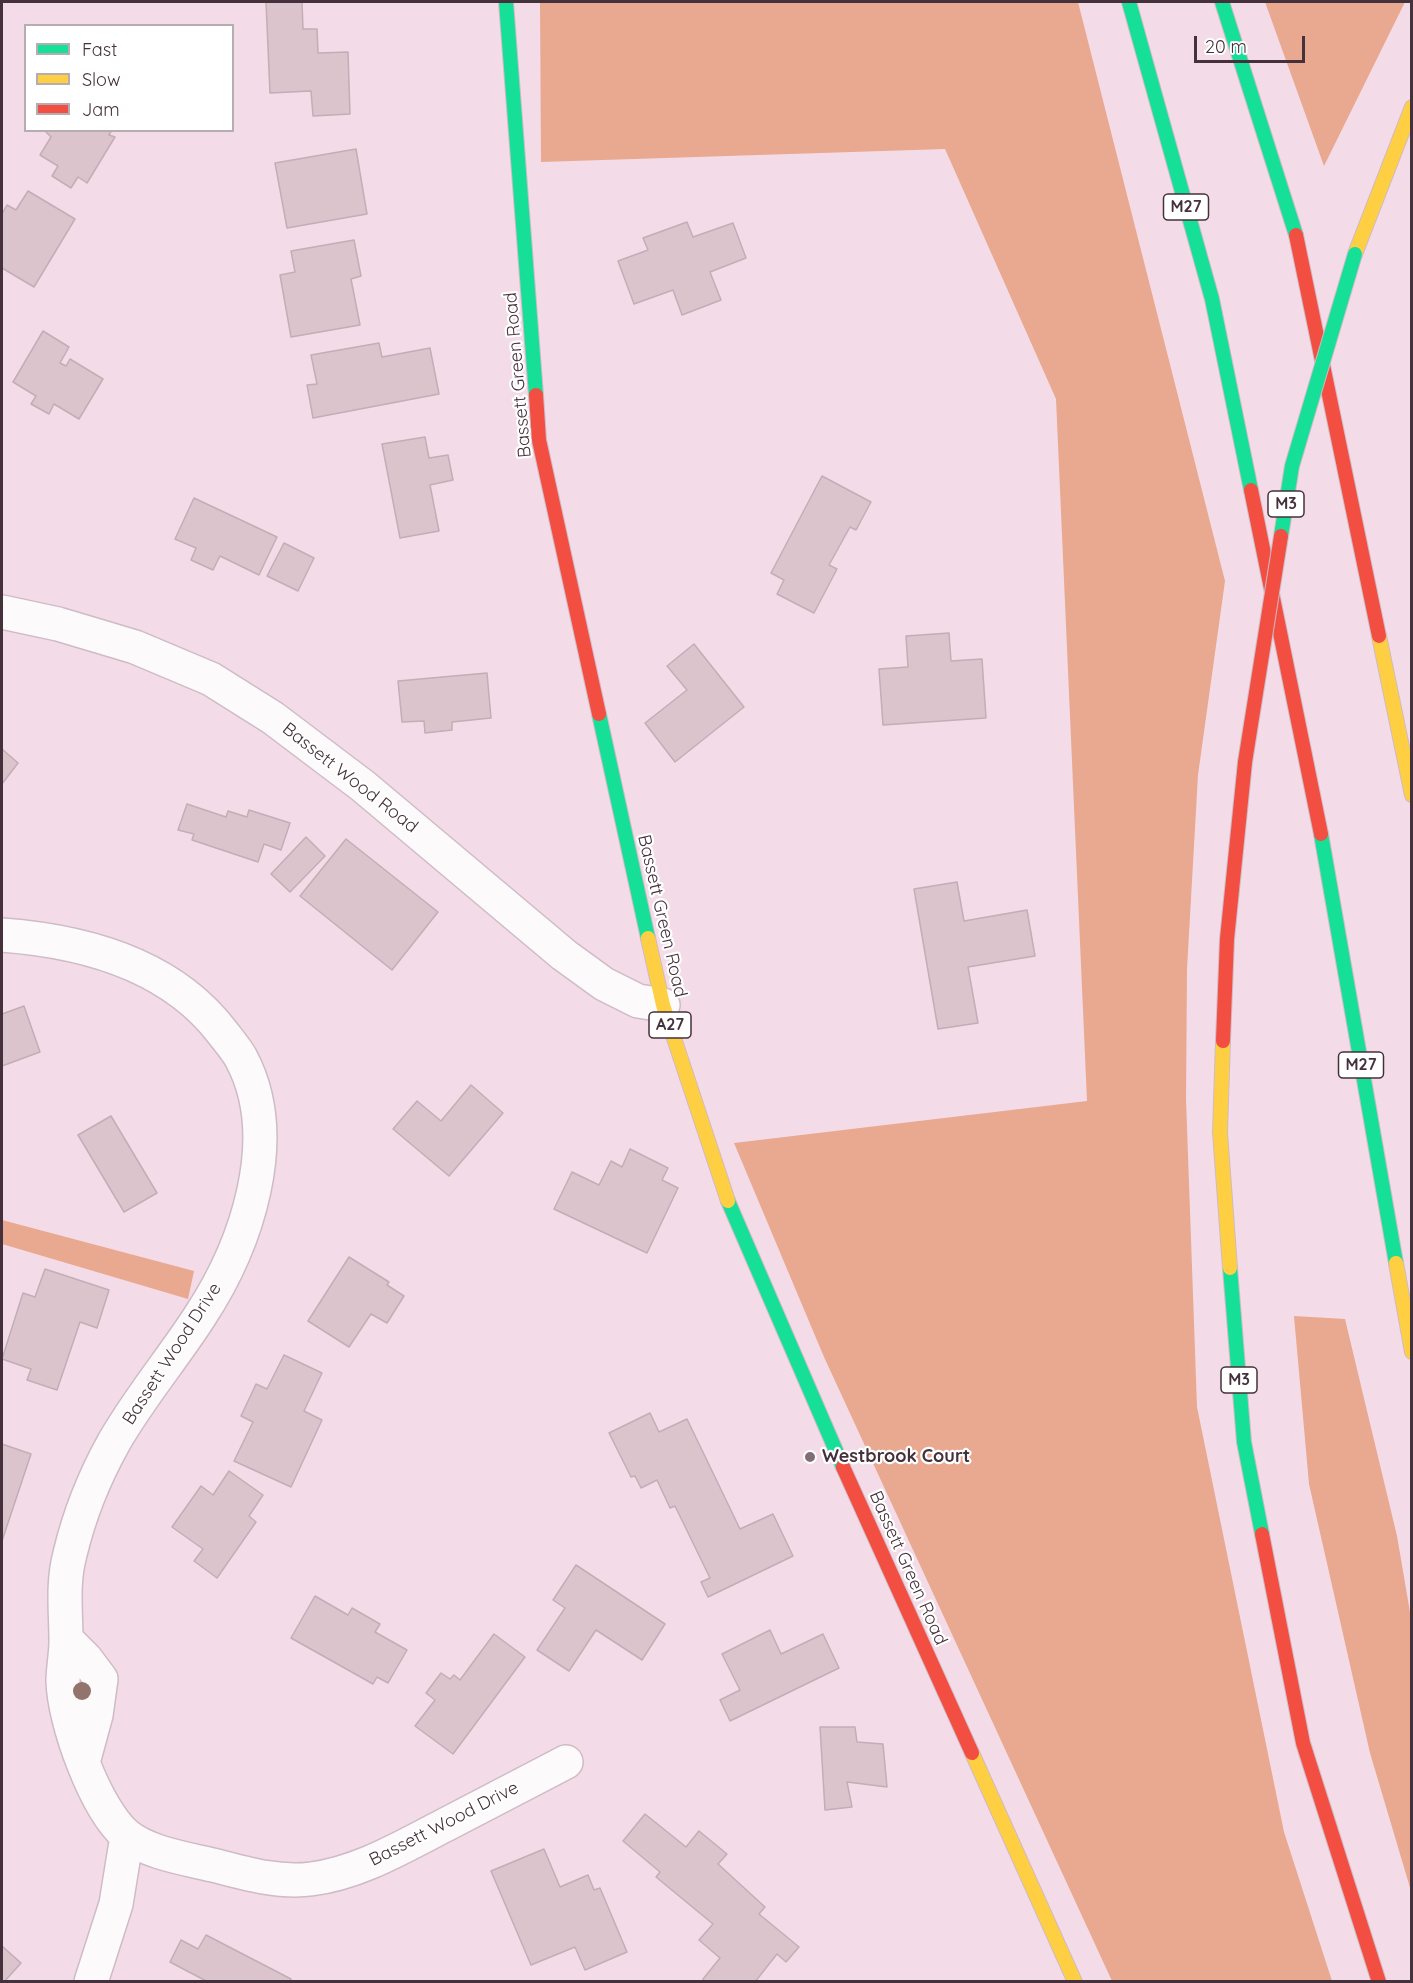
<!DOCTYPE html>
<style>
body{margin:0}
#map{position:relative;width:1413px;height:1983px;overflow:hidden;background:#f3dce7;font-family:Quicksand,sans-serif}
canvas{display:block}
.frame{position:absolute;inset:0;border:3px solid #45313b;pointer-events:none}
.legend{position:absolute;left:24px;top:24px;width:210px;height:108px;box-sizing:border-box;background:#fff;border:2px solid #b5adb1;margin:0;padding:8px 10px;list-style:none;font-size:18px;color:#45313b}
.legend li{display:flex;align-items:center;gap:12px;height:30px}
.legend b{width:30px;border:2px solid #b5adb1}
.scale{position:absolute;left:1194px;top:36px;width:111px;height:27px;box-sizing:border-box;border:3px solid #45313b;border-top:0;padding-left:8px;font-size:18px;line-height:21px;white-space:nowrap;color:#45313b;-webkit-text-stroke:4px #fff;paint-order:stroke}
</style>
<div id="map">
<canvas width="1413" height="1983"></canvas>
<div class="frame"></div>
<ul class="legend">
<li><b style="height:8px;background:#16e098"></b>Fast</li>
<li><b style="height:8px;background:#ffcf43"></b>Slow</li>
<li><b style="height:8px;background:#f24e42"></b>Jam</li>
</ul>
<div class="scale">20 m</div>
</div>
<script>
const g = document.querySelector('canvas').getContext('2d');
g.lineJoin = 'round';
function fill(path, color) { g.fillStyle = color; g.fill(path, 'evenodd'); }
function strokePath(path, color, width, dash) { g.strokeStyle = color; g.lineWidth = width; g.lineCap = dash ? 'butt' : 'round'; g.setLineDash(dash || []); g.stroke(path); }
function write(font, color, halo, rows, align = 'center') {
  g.font = font + ' Quicksand,sans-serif'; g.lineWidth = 4.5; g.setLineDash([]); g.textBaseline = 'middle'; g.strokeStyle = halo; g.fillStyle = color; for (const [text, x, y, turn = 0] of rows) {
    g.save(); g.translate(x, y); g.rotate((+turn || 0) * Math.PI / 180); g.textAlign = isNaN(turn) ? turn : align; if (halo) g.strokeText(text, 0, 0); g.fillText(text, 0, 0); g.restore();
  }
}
fill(new Path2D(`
 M540,2H1078L1225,581L1198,775L1187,969L1186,1099L1197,1407L1284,1832L1332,1981H1112L824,1357L734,1143L1087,1101L1056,399L945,149L541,162Z
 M1265,2H1405L1324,166Z
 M2,1220L194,1271L188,1299L2,1244Z
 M1294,1316L1345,1319L1397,1536L1411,1618V1891L1370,1753L1309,1484Z`), '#e9a890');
const building = new Path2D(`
 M266,2H302L303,29H317L318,53L348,52L350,114L313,116L311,91L270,93Z
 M44,130H112L109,135L115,137L87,183L78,177L71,188L52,176L58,166L40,155L51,137Z
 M356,149L367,214L287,228L275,163Z
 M28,191L75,219L34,287L2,268V214L7,205L16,210Z
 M687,222L693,237L733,223L746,258L710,272L721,300L682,315L673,290L634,304L618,261L648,250L643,238Z
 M354,240L361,276L351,279L360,325L291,337L280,275L295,272L291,251Z
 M43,331L69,347L60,363L66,366L70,359L103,379L79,419L54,404L49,414L31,404L36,396L13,382Z
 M379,343L382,357L430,348L439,394L313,418L307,385L317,384L311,355Z
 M425,437L429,458L448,455L453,480L430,485L439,531L400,538L382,444Z
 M822,476L871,502L856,530L850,527L829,565L837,569L814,613L777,594L784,580L771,573Z
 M194,498L277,537L259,575L220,556L213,570L191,560L196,548L175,539Z
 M284,543L314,558L298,591L267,576Z
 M949,633L951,661L982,659L986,718L883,725L879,669L908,667L906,636Z
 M694,644L744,707L675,762L645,723L687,690L667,666Z
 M487,673L491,718L452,722V730L425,733L424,721L402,722L398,681Z
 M2,749L18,763L2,784Z
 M187,804L226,817L228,811L247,817L249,810L290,823L281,850L264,844L258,862L192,840L194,834L178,830Z
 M306,837L325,856L290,892L271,874Z
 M346,839L438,912L392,970L300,896Z
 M957,882L964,921L1027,910L1035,956L968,967L978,1023L938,1029L914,889Z
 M24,1006L40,1052L2,1066V1014Z
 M471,1085L503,1113L449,1176L393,1129L417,1101L441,1121Z
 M111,1116L157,1193L124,1212L78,1135Z
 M630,1149L668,1168L662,1180L678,1188L647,1253L554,1209L572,1172L599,1185L611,1161L622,1167Z
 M349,1257L389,1282L387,1285L404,1296L387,1323L371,1314L349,1347L308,1321Z
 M45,1269L109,1290L97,1328L80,1322L57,1390L27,1380L31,1369L2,1359L23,1293L35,1297Z
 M284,1355L322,1373L304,1411L322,1420L291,1487L234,1461L253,1422L241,1416L256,1384L267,1389Z
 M650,1413L659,1432L687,1419L740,1529L773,1514L793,1556L708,1597L701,1582L710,1578L675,1506L670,1508L657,1480L641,1488L635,1476L631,1477L609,1433Z
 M2,1444L31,1454L2,1541Z
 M229,1471L263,1495L249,1516L256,1522L217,1578L194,1561L203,1549L172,1527L201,1486L213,1495Z
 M576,1565L665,1624L642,1660L596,1630L569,1671L537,1650L565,1608L553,1600Z
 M315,1596L348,1615L352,1608L380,1624L375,1632L407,1650L388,1683L377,1677L373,1684L291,1638Z
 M770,1630L781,1654L823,1634L839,1668L730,1721L720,1700L740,1690L722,1654Z
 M494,1634L525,1657L453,1754L415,1726L435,1700L426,1693L441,1673L450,1679L454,1675L460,1680Z
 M820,1727H855L857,1742L883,1744L887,1787L847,1782L852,1807L825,1810Z
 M645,1814L686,1847L699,1831L727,1854L718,1864L765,1907L759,1914L799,1947L786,1962L777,1954L755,1982H705L703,1979L720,1958L699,1940L713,1924L656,1877L660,1872L623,1841Z
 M544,1849L560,1887L588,1875L594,1890L600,1888L627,1952L585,1970L575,1947L531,1965L491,1871Z
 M206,1935L291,1979L290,1982H208L170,1962L181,1940L198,1949Z
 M2,1946L21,1963L4,1982H2Z`);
fill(building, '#dbc4cb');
strokePath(building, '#c2aeb5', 1.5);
const street = new Path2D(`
 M2,612L58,624L135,647L211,679L273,718L363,786L564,955L604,984L638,1001L663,1005
 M2,935C83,941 170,964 222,1032C228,1040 236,1049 241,1058C284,1138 246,1246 200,1316C173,1358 139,1398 114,1442C95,1476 79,1516 70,1554C62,1583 66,1612 66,1641C66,1655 63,1668 63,1681C64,1722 95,1808 126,1835C149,1854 189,1859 217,1866C247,1874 279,1883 311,1879C359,1873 402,1847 445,1825C485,1804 525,1783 566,1762
 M66,1639L86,1659L101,1679L96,1715L84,1759
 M91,1982L116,1904L127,1836`);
const fast = new Path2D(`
 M506,2L536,395
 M1129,2L1212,299L1251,490
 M1222,2L1296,235
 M599,714L648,938
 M1321,834L1396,1263
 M728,1201L843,1467
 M1230,1268L1244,1442L1262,1534`);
const slow = new Path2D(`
 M1355,254L1412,107
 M1379,636L1412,795
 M648,938L663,1005L728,1201
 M1223,1041L1220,1132L1230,1268
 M1396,1263L1412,1352
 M972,1753L1075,1982`);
const jam = new Path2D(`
 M1296,235L1379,636
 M536,395L539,440L599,714
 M1251,490L1321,834
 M1223,1041L1227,939L1245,762
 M843,1467L972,1753
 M1262,1534L1303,1743L1379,1982`);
strokePath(street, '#cfbbc5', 36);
strokePath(fast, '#cfbbc5', 16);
strokePath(slow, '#cfbbc5', 16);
strokePath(jam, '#cfbbc5', 16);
strokePath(street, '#fdfafb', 33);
strokePath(fast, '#16e098', 14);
strokePath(slow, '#ffcf43', 14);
strokePath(jam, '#f24e42', 14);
const fastBridge = new Path2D(`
 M1281,536L1292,466L1355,254`);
const jamBridge = new Path2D(`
 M1245,762L1281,536`);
strokePath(fastBridge, '#cfbbc5', 16, []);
strokePath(jamBridge, '#cfbbc5', 16, []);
strokePath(fastBridge, '#16e098', 14);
strokePath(jamBridge, '#f24e42', 14);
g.fillStyle = '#93746c';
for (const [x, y] of [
 [82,1691]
]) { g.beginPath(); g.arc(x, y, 9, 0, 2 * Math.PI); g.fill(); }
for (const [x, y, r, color] of [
 [810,1457,6,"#826d77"]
]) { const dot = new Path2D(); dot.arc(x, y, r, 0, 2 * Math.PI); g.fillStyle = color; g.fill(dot); strokePath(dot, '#fff', 2); }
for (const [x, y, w] of [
 [1186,207,45],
 [1286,504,36],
 [670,1025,42],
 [1361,1065,45],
 [1239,1380,36]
]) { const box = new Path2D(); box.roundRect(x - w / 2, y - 13, w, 26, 4.5); g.fillStyle = '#fff'; g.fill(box); strokePath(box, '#45313b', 1.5); }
write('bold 16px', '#45313b', null, [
 ["M27",1186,207],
 ["M3",1286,504],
 ["A27",670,1025],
 ["M27",1361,1065],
 ["M3",1239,1380]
]);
write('18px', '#45313b', '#fff', [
 ["Bassett Green Road",518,375,-95],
 ["Bassett Wood Road",350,778,38],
 ["Bassett Green Road",662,916,77],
 ["Bassett Wood Drive",172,1354,-57],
 ["Bassett Green Road",908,1568,66],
 ["Bassett Wood Drive",444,1824,-27]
]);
write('bold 18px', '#45313b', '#fff', [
 ["Westbrook Court",822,1457]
], 'left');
</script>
